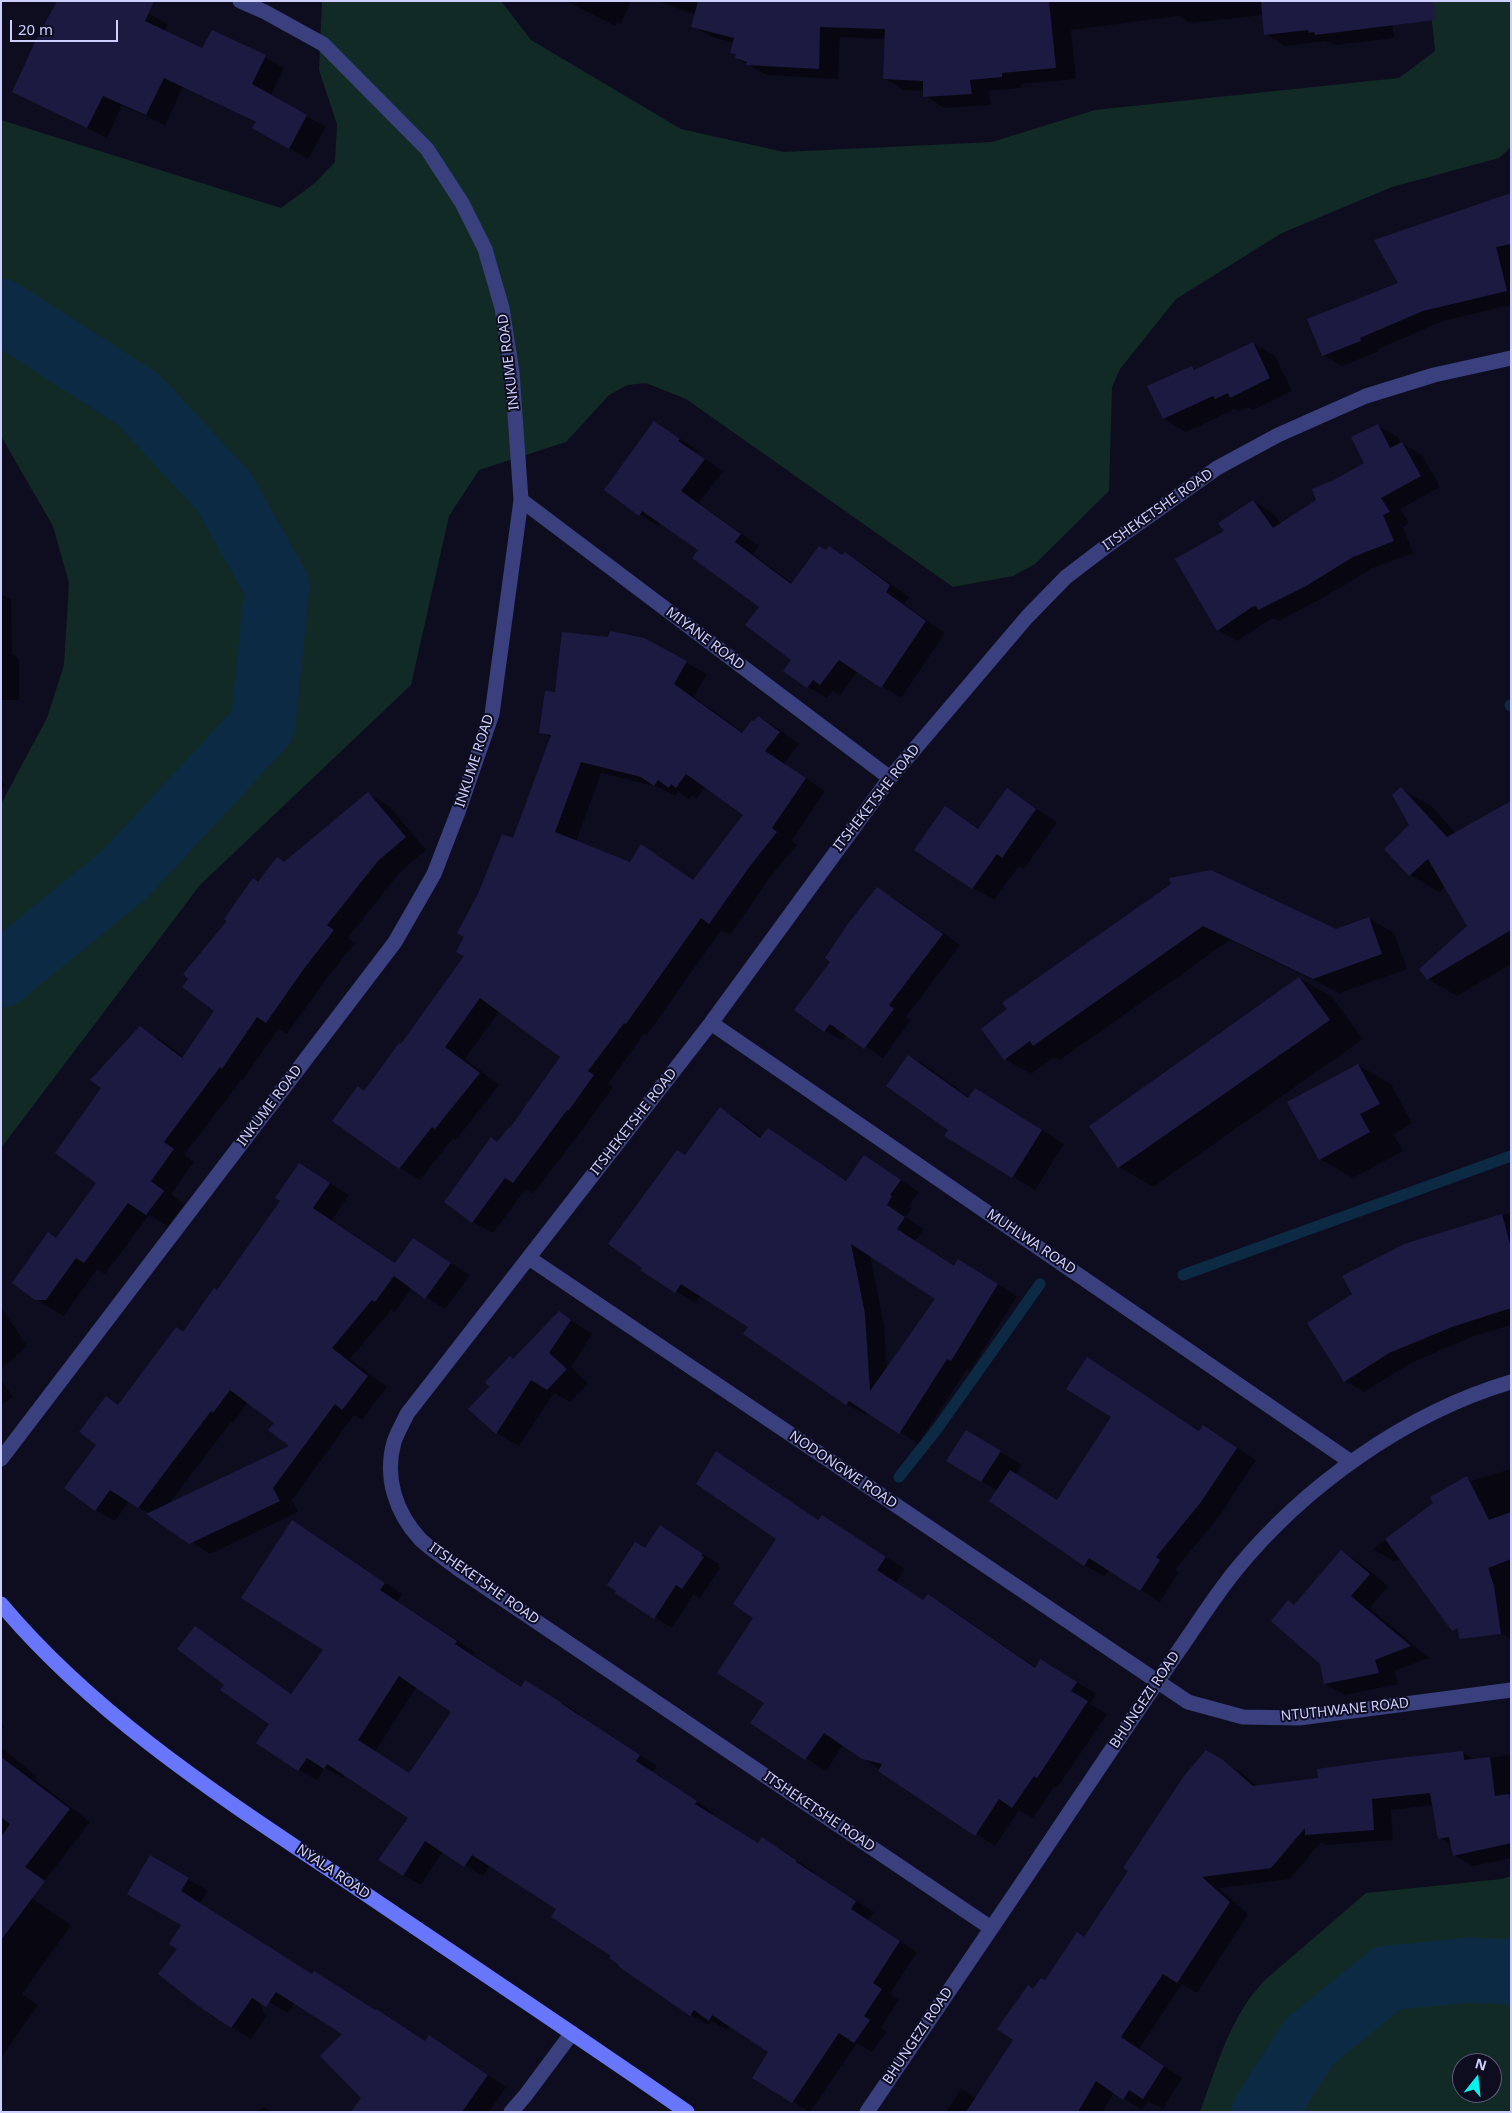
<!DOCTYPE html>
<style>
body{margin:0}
#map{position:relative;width:1512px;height:2113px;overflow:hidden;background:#0e0d20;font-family:"Noto Sans",sans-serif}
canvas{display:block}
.frame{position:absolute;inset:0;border:2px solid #cecffe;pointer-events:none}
.north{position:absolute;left:1452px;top:2053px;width:50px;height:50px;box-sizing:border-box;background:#0e0d20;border:1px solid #5b5b79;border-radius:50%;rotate:16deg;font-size:14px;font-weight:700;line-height:20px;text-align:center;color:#cecffe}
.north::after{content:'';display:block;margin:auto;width:18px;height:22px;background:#06f2ed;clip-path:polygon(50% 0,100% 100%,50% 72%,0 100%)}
.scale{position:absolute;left:10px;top:20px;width:108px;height:22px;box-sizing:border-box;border:2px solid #cecffe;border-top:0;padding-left:6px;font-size:15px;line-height:18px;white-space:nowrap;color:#cecffe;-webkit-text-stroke:4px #0e0d20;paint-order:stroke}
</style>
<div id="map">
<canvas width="1512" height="2113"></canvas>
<div class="frame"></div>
<div class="north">N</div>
<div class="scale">20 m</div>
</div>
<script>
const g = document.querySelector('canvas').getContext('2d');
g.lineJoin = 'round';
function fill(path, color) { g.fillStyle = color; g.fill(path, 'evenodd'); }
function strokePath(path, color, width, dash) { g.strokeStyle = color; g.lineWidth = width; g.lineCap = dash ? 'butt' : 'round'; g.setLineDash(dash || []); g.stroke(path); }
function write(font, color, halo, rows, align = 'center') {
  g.font = font + ' "Noto Sans",sans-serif'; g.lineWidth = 4; g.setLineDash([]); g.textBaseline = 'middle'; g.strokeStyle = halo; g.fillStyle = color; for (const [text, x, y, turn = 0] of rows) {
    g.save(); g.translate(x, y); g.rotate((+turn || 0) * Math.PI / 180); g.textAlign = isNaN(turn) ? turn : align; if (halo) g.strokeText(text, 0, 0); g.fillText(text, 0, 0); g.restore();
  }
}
fill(new Path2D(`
 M322,1H501L531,40L681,129L784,152L992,142L1095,110L1399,78L1435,51L1430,1H1511V147L1499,158L1392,187L1282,233L1176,299L1120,369L1112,387L1109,491L1035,564L1013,576L953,587L686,399L646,383L627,385L609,395L566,442L479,470L449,516L411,685L200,885L1,1148V804L47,718L64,665L69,583L53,526L1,436V120L281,208L315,183L335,162L337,124L319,70Z
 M1511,1876V2112H1200C1217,2066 1230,2016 1265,1980L1366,1893L1502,1879ZM1462,2063H1492V2093H1462Z`), '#112a26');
fill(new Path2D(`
 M565,1H631L621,24L616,22L615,26Z
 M658,1H1389L1394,38L1336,45L1325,41L1285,46L1266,34L1264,15L1190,23L1179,16L1071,30L1076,79L1021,84V88L989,91L991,105L944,108L925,96L924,91L904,90L884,78L886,39L840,37L838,79L767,75L736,58L737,55L732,52L734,43L712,37L693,26L696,15Z
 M148,13L168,24L164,31L203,50L265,57L284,68L271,96L326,127L308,159L254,128L257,123L183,87L165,125L122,105L107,138L14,91Z
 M1511,195V305L1443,321L1378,349L1379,351L1342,366L1323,355L1399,284Z
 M1253,343L1275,356L1292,391L1253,410L1248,407L1238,411L1235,409L1186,432L1164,419L1192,367L1197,370Z
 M654,422L699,451L697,453L723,471L699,503L759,546L753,554L793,584L827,552L843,556L845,553L864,565L909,597L904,604L945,633L901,698L858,671L840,695L832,691L827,698L808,687L761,607L700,550L661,522L658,526L639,514Z
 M1378,426L1398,437L1401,443L1422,455L1440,487L1400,509L1409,523L1403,527L1413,553L1373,568L1326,596L1279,621L1272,618L1237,641L1218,630L1226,531L1253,501L1273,513L1281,524L1318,500L1334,481L1366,463Z
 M1,594L11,600L12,654L19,659V700H1Z
 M609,638L644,639L707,674L694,697L744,733L759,717L779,729L799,744L784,764L825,791L792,841L797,845L770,877L730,935L721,930L647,1035L644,1034L608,1084L613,1087L589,1121L533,1194L526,1189L493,1233L473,1222L498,1143L511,1129L562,1057L499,1011L465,1059L499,1085L456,1140L453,1138L420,1180L400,1168L358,1088L365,1092L401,1045L465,956L514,840L551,738L541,732L556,693ZM601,773L658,787L675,796L678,792L689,799L692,795L697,798L705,787L745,815L694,880L641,846L631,863L576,842Z
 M1,781L6,785L1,789Z
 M1401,789L1431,806L1456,833L1511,802V964L1457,996L1428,979L1421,970L1469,926L1446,886L1439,892L1410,875L1385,849L1411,825Z
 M1007,790L1057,822L1024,869L1019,866L994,900L973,888L946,808L979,829Z
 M368,794L389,806L426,850L399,873L348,938L355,943L324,982L287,1034L278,1029L243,1080L242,1079L184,1155L194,1162L171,1194L184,1204L168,1226L149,1215L105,1274L97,1269L64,1316L43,1304L14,1283L49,1234L57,1238L98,1182L103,1087L140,1028L161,1040L184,1057L216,1011L259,883Z
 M1172,884L1336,930L1369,918L1394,933L1407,969L1340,993L1230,940L1060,1060L1054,1057L1031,1074L1005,1059Z
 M877,889L895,899L960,945L906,1017L911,1020L883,1058L847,1035L843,1041L825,1031L832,962Z
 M1299,978L1332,997L1363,1039L1153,1187L1119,1167L1090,1127Z
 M909,1056L931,1069L970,1098L975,1089L1064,1144L1035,1190L946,1135L950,1129Z
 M1358,1065L1391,1084L1412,1123L1393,1134L1403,1151L1353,1178L1320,1159Z
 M720,1109L739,1120L762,1137L768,1130L847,1181L864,1156L883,1168L919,1192L908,1207L911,1209L905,1217L924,1229L915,1241L954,1267L977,1272L1017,1296L970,1371L967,1369L918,1444L868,1412L866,1415L847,1404L750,1326L701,1295L695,1303L642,1270L685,1156ZM870,1255L937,1299L887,1369L884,1326Z
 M299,1164L349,1195L332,1220L396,1263L413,1240L470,1275L445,1309L412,1288L395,1312L391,1310L350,1359L387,1387L362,1420L354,1415L292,1500L298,1512L210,1554L129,1501L115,1521L95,1510L98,1444L106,1398L119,1406L184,1333L217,1291L282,1201ZM248,1402L275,1423L291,1446L168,1505L231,1422L233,1423Z
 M1511,1213V1325L1471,1337L1409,1364L1364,1392L1345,1381L1491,1219V1217Z
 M1,1307L27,1346L1,1369Z
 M559,1312L592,1334L571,1367L588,1383L570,1402L554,1393L519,1446L497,1433L470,1409L491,1387L510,1357L515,1360Z
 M1088,1359L1200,1431L1203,1426L1256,1460L1221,1514L1175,1570L1179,1572L1160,1602L1109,1570L1104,1576L1084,1565L998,1491L981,1481L989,1445L1022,1465L1016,1475L1058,1501L1113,1417Z
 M1,1380L13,1397L1,1405Z
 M717,1453L819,1521L822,1517L905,1569L896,1583L924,1601L928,1595L948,1607L1036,1668L1061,1672L1096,1694L1090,1704L1107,1714L1057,1788L1054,1787L1033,1818L1019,1810L995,1846L843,1745L826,1771L752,1723L765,1703L755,1618L778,1538Z
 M1511,1469V1639L1500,1633L1486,1547L1393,1561L1373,1549L1466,1478L1471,1481Z
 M293,1521L402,1594L397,1601L475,1652L473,1655L522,1687L526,1681L580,1714L579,1715L657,1766L653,1772L714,1813L712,1816L758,1844L762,1839L780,1849L814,1872L813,1873L874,1912L868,1920L917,1952L890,1994L899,2000L881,2028L887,2032L872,2052L857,2043L810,2112L793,2102L770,2051L730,2025L727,2030L712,2021L708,2025L691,2015L612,1956L558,1908L490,1865L483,1876L443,1851L421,1885L403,1875L410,1817L345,1774L343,1778L325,1768L317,1780L299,1770L271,1724L225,1685L195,1628L213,1638L292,1695L325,1649ZM417,1686L453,1712L410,1774L375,1752Z
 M661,1527L719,1564L718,1566L720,1568L700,1598L693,1595L672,1628L616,1593Z
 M1341,1551L1360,1563L1388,1586L1370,1608L1429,1658L1394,1671L1398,1684L1345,1695L1325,1684L1322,1664L1296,1606Z
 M1,1723L5,1727L1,1730Z
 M1,1747L36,1776L34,1779L90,1822L43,1883L1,1850Z
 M1206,1752L1242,1773L1258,1787L1319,1779L1462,1752L1475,1760L1511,1755V1858L1473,1866L1454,1855L1452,1846L1440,1838L1434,1805L1391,1810L1393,1840L1325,1845L1321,1842L1290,1879L1219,1888L1248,1914L1197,1993L1182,1984L1139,2049L1182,2078L1163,2109L1148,2101L1142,2110L1114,2092L1103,2112H946L961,2089L977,2098L1015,2039L1034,1990L1045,1982L1085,1938Z
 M170,1868L208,1891L200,1903L313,1975L396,2022L426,2042L430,2036L449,2048L506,2087L489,2112H370L362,2098L344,2034L295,2003L288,2013L269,2002L250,1982L266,2017L251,2039L231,2027L181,1946L183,1925Z
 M1,1877L71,1925L22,1994L38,2005L1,2058Z
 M264,2107L272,2112H255Z`), '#0007');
strokePath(new Path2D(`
 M1510,705L1511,706
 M1183,1275L1511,1156
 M899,1477L937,1429L1040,1284`), '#0d2a45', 11);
strokePath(new Path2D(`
 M1,311L138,399L224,492L277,586L263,725L126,873L1,975
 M1264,2112L1309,2042L1388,1978L1470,1970L1511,1972`), '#0d2a45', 65);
fill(new Path2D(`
 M57,1H154L145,21L202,48L212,30L266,55L252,84L307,115L289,149L252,128L256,122L164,78L146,115L103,96L87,128L12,92L36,40Z
 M698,1H1049L1056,68L1002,73V77L970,80L972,94L923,97V81L883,79L885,29L820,27L819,69L746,65L747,62L735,58L736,54L730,53L734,38L691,27Z
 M1261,1H1434L1435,20L1315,35L1314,32L1309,33L1308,30L1264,35Z
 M1511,193V244L1496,247L1507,291L1423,311L1360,338L1361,341L1322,356L1307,319L1398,283L1374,240Z
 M1253,342L1270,378L1230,398L1228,393L1215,399L1213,396L1163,419L1147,386L1192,366L1194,370Z
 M654,421L680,439L678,441L705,459L681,491L741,534L735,542L791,584L819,546L826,550L829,546L842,555L845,552L890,585L886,592L926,621L881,688L839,660L820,685L813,680L807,688L783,671L791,660L745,625L759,607L692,558L698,550L642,511L639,516L604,490Z
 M1378,424L1390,448L1402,442L1421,476L1381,498L1390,512L1383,515L1394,541L1353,557L1306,586L1258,610L1256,606L1252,607L1217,631L1175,559L1224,531L1218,523L1253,500L1273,528L1316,500L1312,489L1334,480L1364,463L1351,437Z
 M610,631L644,638L687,661L674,684L742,733L752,720L754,721L758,716L780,732L765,751L806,778L772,828L777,832L750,866L709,924L701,918L626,1024L624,1023L588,1071L594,1075L569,1110H567L513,1183L505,1178L472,1223L444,1202L491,1137L497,1142L509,1127L510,1128L560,1057L480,998L445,1047L480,1073L435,1129L432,1127L399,1169L332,1121L358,1086L364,1091L399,1043L401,1044L464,956L456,952L464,937L457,933L478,894L502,834L513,838L551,735L539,733L545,691L555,692L562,632L608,637ZM581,762L641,777L654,786L658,780L669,788L671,784L676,788L686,774L743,815L693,880L641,844L630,862L555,832Z
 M1401,787L1447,837L1511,801V930L1427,980L1419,969L1467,926L1428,859L1409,876L1384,849L1409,825L1392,795Z
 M1007,788L1036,809L1002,858L997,854L972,889L914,850L945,806L978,829Z
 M368,792L406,837L378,861L327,925L334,930L303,970L266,1023L257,1017L222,1069L220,1067L164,1142L174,1149L151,1181L164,1191L146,1215L128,1203L84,1263L76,1258L46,1300H35L12,1283L48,1232L56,1238L96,1183L55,1153L101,1088L90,1080L140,1026L182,1058L214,1011L182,987L188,979L183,974L227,921L224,919L253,878L258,882L277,857L284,862Z
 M1211,870L1336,929L1369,917L1382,954L1313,979L1203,926L1033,1046L1030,1041L1004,1060L981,1029L1007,1009L1002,1003L1171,884L1169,878Z
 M877,887L943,934L889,1005L894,1009L864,1049L830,1024L824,1032L794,1010L830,962L825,958L847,925Z
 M1299,977L1330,1020L1118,1168L1089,1126Z
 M908,1055L968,1098L975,1088L1042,1130L1012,1178L944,1136L948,1130L886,1086Z
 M1358,1064L1380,1104L1360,1114L1370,1132L1319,1160L1287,1102Z
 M720,1107L760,1138L768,1128L846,1181L864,1155L901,1180L890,1195L892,1196L887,1205L905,1217L897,1229L954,1266L958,1259L998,1284L951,1361L947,1359L899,1434L849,1401L846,1405L743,1334L748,1327L681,1284L675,1293L640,1270L642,1268L608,1244L677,1150L685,1155ZM851,1244L935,1299L870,1391L865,1314Z
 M299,1163L330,1183L313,1208L395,1263L413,1238L451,1263L425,1299L394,1276L375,1302L372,1300L332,1348L368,1376L342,1410L335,1404L273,1488L280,1501L189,1544L146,1514L289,1446L268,1430L274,1423L230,1390L213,1413L211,1411L138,1508L110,1490L95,1511L64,1488L96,1445L79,1432L106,1396L118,1405L176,1327L183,1332L214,1288L217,1290L280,1201L275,1198Z
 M1502,1214L1511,1248V1308L1452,1327L1389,1353L1344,1382L1307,1323L1352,1294L1342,1276L1404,1244Z
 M559,1311L571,1320L549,1353L567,1369L547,1390L531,1380L496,1434L468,1409L489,1387L485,1382L510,1356L513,1359Z
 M1087,1357L1199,1431L1203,1425L1237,1448L1201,1502L1156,1557L1160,1560L1140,1591L1089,1558L1084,1566L989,1501L1010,1470L1057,1500L1111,1417L1066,1389Z
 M966,1430L1001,1451L981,1482L946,1461Z
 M716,1451L818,1520L822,1515L886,1557L877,1570L923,1600L928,1594L1035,1668L1040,1659L1077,1682L1071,1691L1088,1701L1037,1778L1034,1776L1012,1808L999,1799L975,1836L878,1771L882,1764L862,1759L824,1733L805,1760L750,1723L764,1703L717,1673L753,1618L733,1604L776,1539L696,1484Z
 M1467,1476L1489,1520L1511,1512V1559L1488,1568L1494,1586L1501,1634L1459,1639L1458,1628L1452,1631L1385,1539L1433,1503L1430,1497Z
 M292,1520L385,1583L380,1590L457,1641L455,1644L521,1687L525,1680L562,1703V1704L640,1755L636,1761L697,1801L695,1804L758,1843L762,1837L797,1861L796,1862L856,1901L851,1909L900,1941L873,1983L882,1989L864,2016L870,2020L854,2043L839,2033L792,2103L752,2078L768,2052L712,2015L709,2021L694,2010L690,2016L618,1966L619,1965L609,1958L611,1956L551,1917L556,1909L472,1855L464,1867L425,1841L403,1876L378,1860L408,1818L327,1764L324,1769L307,1758L298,1771L256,1743L269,1724L220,1690L224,1685L177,1649L195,1626L291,1694L323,1650L241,1598ZM399,1676L451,1712L409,1773L358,1740Z
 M660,1525L703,1554L701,1556L704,1557L682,1589L676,1585L654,1619L615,1593L616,1591L607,1585L635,1542L645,1548Z
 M1341,1550L1370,1574L1351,1596L1411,1646L1375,1660L1379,1673L1324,1684L1320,1664L1271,1621L1288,1600L1294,1605Z
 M1206,1750L1223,1760L1253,1786L1318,1778L1317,1769L1389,1759L1463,1751L1464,1760L1490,1757L1495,1796L1509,1794L1511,1809V1843L1453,1856L1449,1837L1438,1839L1430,1793L1372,1799L1374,1830L1305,1835V1828L1271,1868L1202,1877L1230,1902L1177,1983L1163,1974L1121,2037L1164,2066L1143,2099L1129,2090L1123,2100L1096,2081L1078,2112H966L1013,2040L997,2029L1028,1985L1033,1989L1041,1978L1045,1980L1077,1932L1084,1937L1128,1871L1123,1868L1184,1776Z
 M1,1757L70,1809L25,1867L45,1881L1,1940V1837L10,1824L1,1817Z
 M150,1855L189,1878L181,1891L312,1974L314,1971L375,2010L376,2009L425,2041L429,2035L488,2075L462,2112H351L361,2098L320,2056L342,2034L276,1992L266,2007L252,1998L231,2028L197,2005L158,1974L177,1949L169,1944L181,1925L127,1894Z`), '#1d1a41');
strokePath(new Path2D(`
 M521,500L890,778
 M711,1023L1351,1462
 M529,1258L1188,1702L1243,1717L1299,1718L1511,1690
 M1,1459L395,942L434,874L458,812L492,714L521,500L512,372L502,308L485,249L462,203L427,149L323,44L265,12L240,1
 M991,1928L457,1568C445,1558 431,1550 420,1539C396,1513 384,1478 394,1442C397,1433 403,1423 407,1414L711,1023L890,778L1027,617L1066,577L1104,548L1217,468L1278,435L1366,396L1434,375L1511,358
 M511,2112L525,2096L572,2033
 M867,2112C938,2007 1009,1903 1079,1798C1112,1749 1144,1701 1177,1653C1196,1626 1214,1597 1235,1571C1303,1487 1406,1413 1511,1382`), '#3a3f7e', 15);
strokePath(new Path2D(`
 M1,1604C96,1717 221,1797 342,1878C457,1956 573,2033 687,2112`), '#6776fb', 15);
write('14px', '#cecffe', '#0e0d20', [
 ["INKUME ROAD",509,362,-97],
 ["ITSHEKETSHE ROAD",1158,510,-35],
 ["MIYANE ROAD",705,639,37],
 ["INKUME ROAD",475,761,-72],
 ["ITSHEKETSHE ROAD",877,798,-52],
 ["INKUME ROAD",270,1106,-53],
 ["ITSHEKETSHE ROAD",634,1122,-52],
 ["MUHLWA ROAD",1031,1242,34],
 ["NODONGWE ROAD",843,1470,34],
 ["ITSHEKETSHE ROAD",484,1584,35],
 ["BHUNGEZI ROAD",1145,1700,-56],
 ["NTUTHWANE ROAD",1345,1710,-6],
 ["ITSHEKETSHE ROAD",819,1812,34],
 ["NYALA ROAD",333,1872,34],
 ["BHUNGEZI ROAD",918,2036,-56]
]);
</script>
